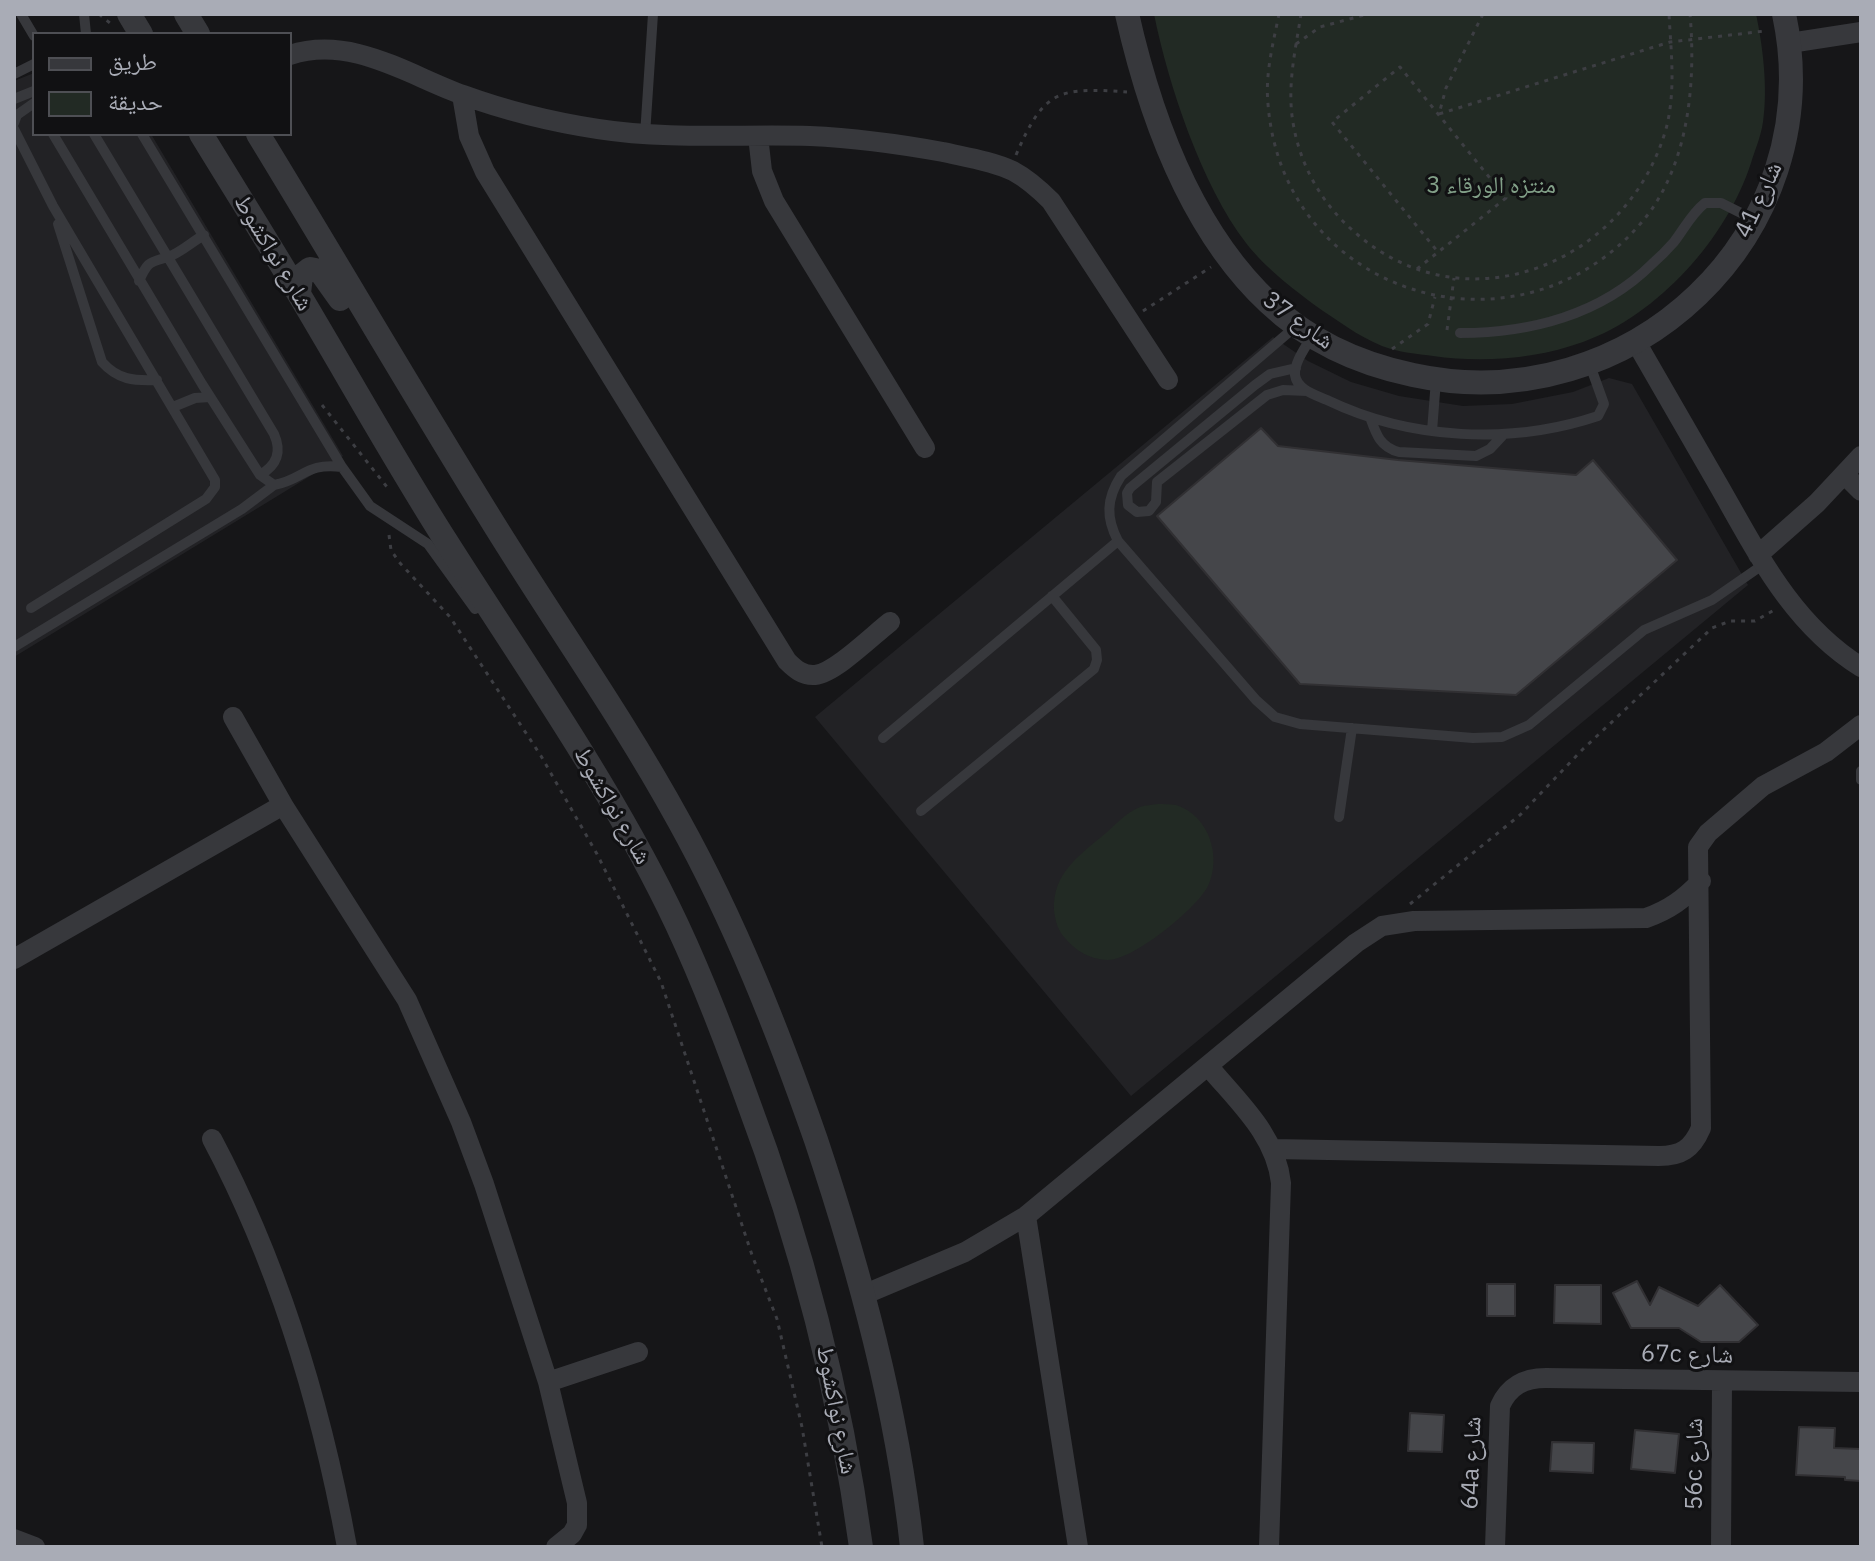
<!DOCTYPE html>
<meta charset="utf-8">
<style>
body{margin:0}
#map{position:relative;width:1875px;height:1561px;overflow:hidden;background:#161618;font-family:"IBM Plex Sans","Noto Naskh Arabic",sans-serif}
canvas{display:block}
.frame{position:absolute;inset:0;border:16px solid #a9acb6;pointer-events:none}
.legend{position:absolute;left:32px;top:32px;width:260px;height:104px;box-sizing:border-box;background:#111113;border:2px solid #4e4f54;margin:0;padding:10px 14px;list-style:none;font-size:24px;color:#a9acb6}
.legend li{display:flex;align-items:center;gap:16px;height:40px}
.legend b{width:40px;border:2px solid #4e4f54}
</style>
<div id="map">
<canvas width="1875" height="1561"></canvas>
<div class="frame"></div>
<ul class="legend">
<li><b style="height:10px;background:#37383c"></b>طريق</li>
<li><b style="height:22px;background:#222a24"></b>حديقة</li>
</ul>
</div>
<script>
const g = document.querySelector('canvas').getContext('2d');
g.lineJoin = 'round';
function fill(path, color) { g.fillStyle = color; g.fill(path, 'evenodd'); }
function strokePath(path, color, width, dash) { g.strokeStyle = color; g.lineWidth = width; g.lineCap = dash ? 'butt' : 'round'; g.setLineDash(dash || []); g.stroke(path); }
function write(font, color, halo, rows, align = 'center') {
  g.font = font + ' "IBM Plex Sans","Noto Naskh Arabic",sans-serif'; g.lineWidth = 6; g.setLineDash([]); g.textBaseline = 'middle'; g.strokeStyle = halo; g.fillStyle = color; for (const [text, x, y, turn = 0] of rows) {
    g.save(); g.translate(x, y); g.rotate((+turn || 0) * Math.PI / 180); g.textAlign = isNaN(turn) ? turn : align; if (halo) g.strokeText(text, 0, 0); g.fillText(text, 0, 0); g.restore();
  }
}
fill(new Path2D(`
 M34,73V134H151L343,456L14,657V81Z
 M1273,337L1308,361L1351,382L1399,396L1463,406L1512,404L1573,392L1609,378L1632,384L1748,585L1131,1096L815,717Z`), '#222225');
fill(new Path2D(`
 M1154,14H1756C1763,47 1768,88 1763,122C1761,136 1755,150 1751,163C1727,238 1658,315 1583,342C1536,359 1482,363 1433,356C1420,354 1404,353 1391,349C1367,342 1344,325 1323,311C1298,293 1265,268 1246,243C1202,186 1168,84 1154,14Z
 M1158,804C1163,804 1171,804 1176,805C1209,815 1222,857 1208,886C1197,908 1133,961 1107,960C1089,959 1076,951 1065,938C1058,931 1055,920 1054,910C1052,873 1080,855 1106,833C1116,824 1127,812 1140,807C1145,805 1152,805 1158,804Z`), '#222a24');
const building = new Path2D(`
 M1261,428L1278,446L1398,460L1576,475L1593,460L1677,560L1516,695L1300,684L1157,516Z
 M1637,1281L1650,1305L1659,1287L1698,1306L1720,1285L1758,1325L1739,1342H1701L1679,1328H1631L1613,1293Z
 M1487,1284H1515V1316H1487Z
 M1555,1285H1601V1324L1554,1323Z
 M1410,1413L1444,1415L1442,1452L1408,1451Z
 M1799,1427L1835,1428L1834,1448L1861,1449V1481L1845,1480V1477L1796,1475Z
 M1635,1430L1679,1434L1675,1473L1631,1469Z
 M1552,1442L1594,1443L1593,1473L1550,1471Z`);
fill(building, '#45464a');
strokePath(building, '#313033', 2);
strokePath(new Path2D(`
 M99,14L111,24
 M1279,14C1273,44 1265,74 1268,104C1283,297 1518,367 1642,222C1689,166 1696,83 1690,14
 M1301,14C1295,53 1286,89 1294,128C1302,170 1325,208 1358,235C1469,329 1628,262 1666,129C1676,91 1671,52 1669,14
 M1483,14L1446,88L1439,114L1670,42L1765,31
 M1296,44L1320,27L1368,14
 M1016,155C1044,90 1058,87 1127,92
 M1417,269L1506,198L1400,67L1332,122L1438,252
 M1143,311L1211,267
 M1447,330L1454,278
 M1392,349L1428,324L1435,297
 M322,405L387,487
 M389,535L391,550L399,562L450,617L541,756L597,854L661,982L752,1255L777,1319L802,1427L822,1547
 M1410,904L1520,815L1582,750L1712,628L1730,621H1755L1774,610`), '#3d3e43', 3, [4, 6]);
strokePath(new Path2D(`
 M21,14L34,36
 M84,14L86,34
 M14,74L34,64
 M14,99L34,91
 M14,123L17,115L34,103
 M14,129L53,206L215,480V487L206,499L31,608
 M53,134L202,384L260,475L274,485C303,480 306,462 342,467
 M94,134L274,434C282,452 277,465 260,475
 M142,134L342,467L370,506L428,544L475,609
 M645,135L653,14
 M58,224L102,362C118,380 134,381 157,380
 M139,281C148,261 149,263 168,257C180,253 193,241 204,235
 M1295,327L1121,476C1106,499 1106,518 1118,541L1256,700L1275,717L1300,724L1473,738L1502,737L1529,725L1644,630L1712,600L1764,564
 M1460,333C1530,333 1601,315 1652,264C1660,257 1667,250 1674,242C1684,229 1692,213 1705,203H1721L1753,219
 M1312,336C1306,347 1294,362 1295,375C1297,390 1316,395 1327,400C1410,440 1511,445 1598,416L1604,404L1590,365
 M1296,368L1270,374L1255,385L1130,488L1127,493L1128,505L1137,512L1149,511L1156,502L1157,482L1267,395L1283,390L1307,391
 M173,407L195,398L210,397
 M1370,417C1376,434 1380,447 1399,452L1476,456L1490,449L1504,434
 M1432,431L1436,380
 M14,647L242,509L274,485
 M883,738L1118,541
 M1861,771V780
 M921,811L1094,669L1097,660L1096,650L1052,596
 M1339,817L1352,728`), '#37383c', 10);
strokePath(new Path2D(`
 M1790,43L1861,32
 M290,55C351,35 408,75 463,95C507,111 552,122 598,129C669,140 739,134 810,136C855,138 899,144 943,152C965,157 992,161 1013,171C1028,179 1039,189 1051,201L1168,380
 M462,95L469,136L485,172L787,661C795,669 803,676 815,675C835,673 873,635 890,622
 M758,136L762,171L774,201L925,448
 M1636,342C1664,390 1691,438 1719,486C1758,554 1792,624 1861,667
 M1845,475L1861,491
 M1758,555L1817,503L1861,456
 M283,805L407,1000L461,1122L484,1184L548,1382L577,1503V1525L572,1534L556,1547
 M14,959L283,805L233,717
 M1209,1067C1238,1102 1276,1135 1281,1183L1269,1547
 M212,1139C280,1267 321,1405 347,1547
 M1273,1149L1659,1156C1681,1156 1692,1149 1701,1128L1698,847L1708,833L1763,786L1826,752L1861,725
 M1026,1216L1078,1547
 M863,1295L965,1252L1026,1216L1356,943L1382,926L1414,921L1646,918C1669,910 1684,899 1701,881
 M548,1382L638,1352
 M14,1539L35,1547
 M1495,1547L1500,1406C1509,1386 1524,1378 1546,1378L1861,1382
 M1721,1547L1722,1382`), '#37383c', 20);
strokePath(new Path2D(`
 M129,14L141,34
 M186,14L198,34
 M1127,14C1150,116 1191,230 1269,303C1309,341 1360,364 1413,375C1630,422 1831,235 1784,14
 M201,134C234,188 268,242 300,296C349,378 395,461 446,541C522,661 605,778 668,906C698,967 723,1032 746,1096C801,1242 840,1392 861,1547
 M258,134C335,260 409,387 487,513C550,616 621,715 679,821C735,922 778,1031 816,1140C860,1272 897,1408 912,1547
 M299,293L301,276L310,269L320,271L340,299`), '#37383c', 24);
write('24px', '#82a088', '#111113', [
 ["منتزه الورقاء 3",1491,186]
]);
write('24px', '#a9acb6', '#111113', [
 ["شارع 41",1759,200,-65],
 ["شارع نواكشوط",273,253,59],
 ["شارع 37",1298,321,36],
 ["شارع نواكشوط",612,806,60],
 ["67c شارع",1687,1355,1],
 ["شارع نواكشوط",836,1410,79],
 ["64a شارع",1472,1463,-88],
 ["56c شارع",1695,1464,-90]
]);
</script>
